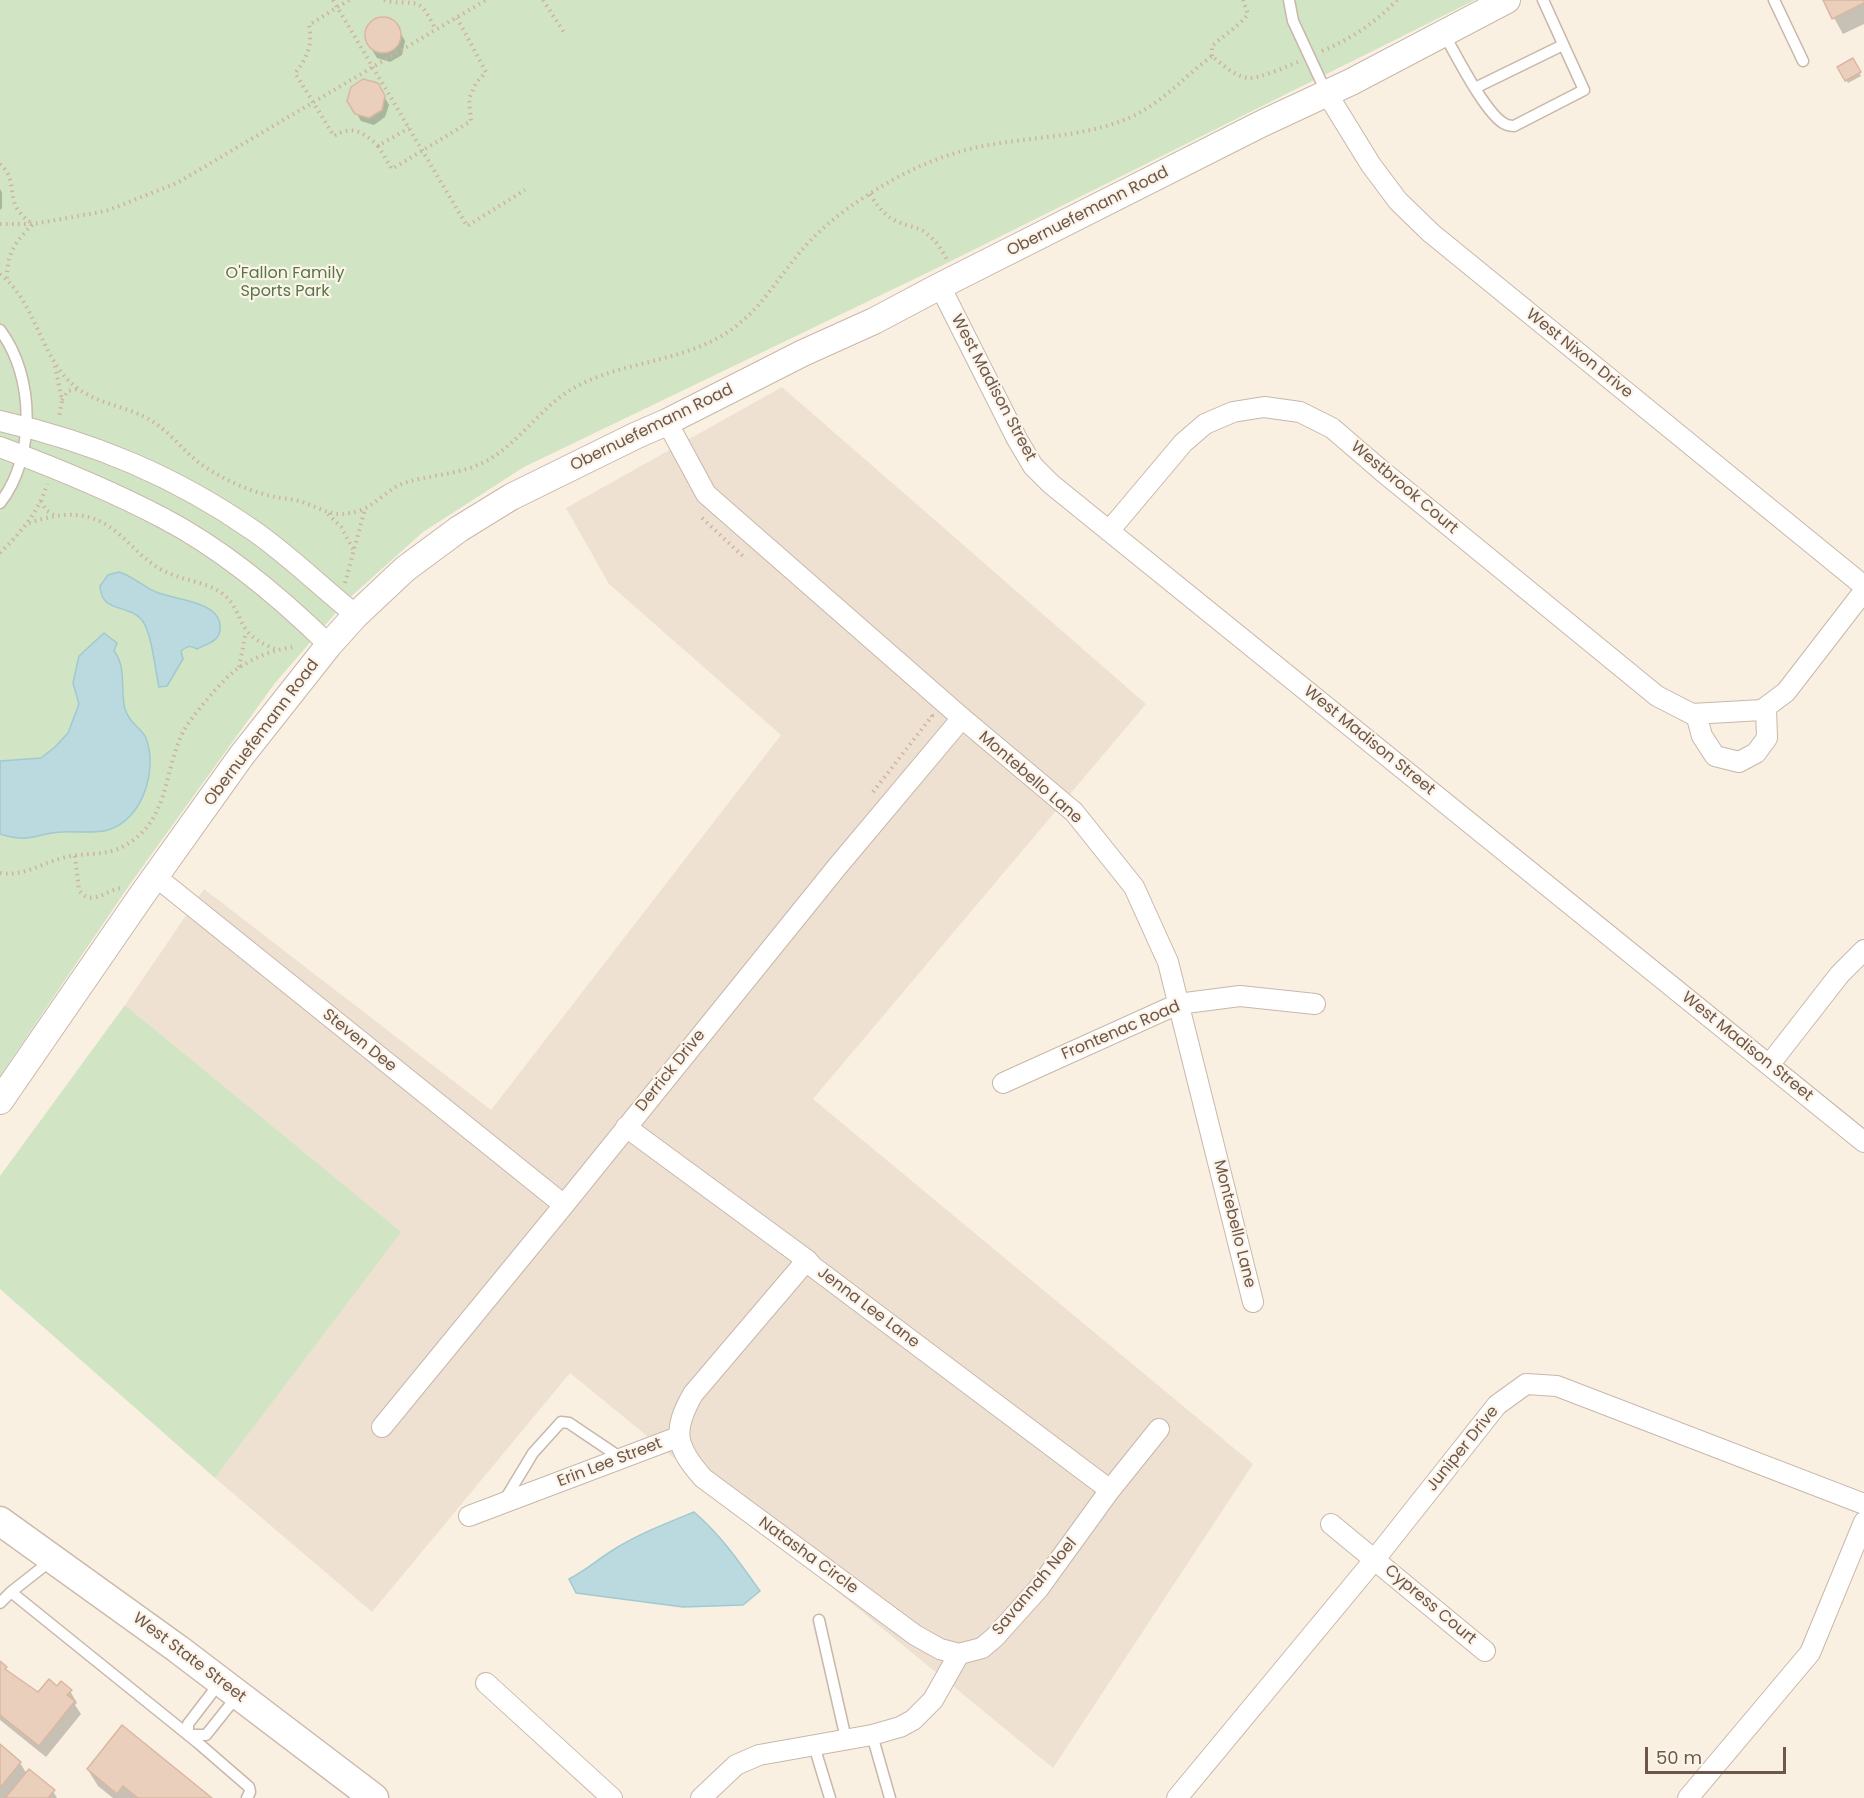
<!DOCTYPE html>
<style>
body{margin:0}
#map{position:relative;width:1864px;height:1798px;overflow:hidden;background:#f9f0e2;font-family:Poppins,sans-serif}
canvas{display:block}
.scale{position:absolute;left:1645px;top:1747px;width:141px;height:27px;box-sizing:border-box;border:3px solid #6d574c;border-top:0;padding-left:8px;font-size:18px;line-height:21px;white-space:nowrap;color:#6d574c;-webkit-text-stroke:4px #fcf4e8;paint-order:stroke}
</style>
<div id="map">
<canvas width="1864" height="1798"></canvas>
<div class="scale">50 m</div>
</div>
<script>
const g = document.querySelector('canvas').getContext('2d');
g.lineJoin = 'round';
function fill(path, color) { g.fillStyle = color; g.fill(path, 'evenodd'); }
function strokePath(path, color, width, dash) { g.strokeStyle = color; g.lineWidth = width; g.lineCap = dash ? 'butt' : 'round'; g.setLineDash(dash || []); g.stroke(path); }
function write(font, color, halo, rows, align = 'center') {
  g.font = font + ' Poppins,sans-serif'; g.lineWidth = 4.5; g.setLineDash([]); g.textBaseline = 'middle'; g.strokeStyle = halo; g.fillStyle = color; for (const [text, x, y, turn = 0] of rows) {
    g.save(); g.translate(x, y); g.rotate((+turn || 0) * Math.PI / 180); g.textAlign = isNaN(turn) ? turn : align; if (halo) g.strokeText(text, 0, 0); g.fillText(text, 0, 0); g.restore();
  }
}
fill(new Path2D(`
 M782,387L1146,704L813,1099L1253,1464L1053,1768L570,1373L372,1612L215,1478L400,1232L125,1005L204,889L491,1110L781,735L609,584L566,508Z`), '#efe1d2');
fill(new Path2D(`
 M0,0H1475L935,269L524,467L423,532L346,601L275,683L130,884L0,1076Z
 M125,1005L401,1232L215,1478L0,1289V1176Z`), '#d1e4c3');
const water = new Path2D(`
 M119,572C133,576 143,587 156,592C175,600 218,601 220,625C222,641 208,643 197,649C190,645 187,646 181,651L183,659L167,686L159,687C155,670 152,631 141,619C126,603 102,614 100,586L108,575Z
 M104,633L117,643L114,651C127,667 120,691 125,709C130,725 141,727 146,738C158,769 143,820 108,830C94,834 77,831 62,832C37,833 28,844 0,834V761L41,758L55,747L68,733L79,704L73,683L79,656Z
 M694,1512C721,1535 740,1563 760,1591L743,1605L683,1607L576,1593L569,1579C586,1570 597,1560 613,1550C638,1534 667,1523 694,1512Z`);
fill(water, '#badadf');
strokePath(water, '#a1c9d0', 1.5);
fill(new Path2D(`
 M1824,0H1864V24L1843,34Z
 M380,18L394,21L405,41L402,55L390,62L377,58L365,38L369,25Z
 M1853,60L1861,76L1848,83L1839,68Z
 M377,84L389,105L385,117L374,125L361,121L349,100Z
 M0,189L2,193V208L0,210Z
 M0,1663L10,1674L38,1694L57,1688L70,1691L77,1703L75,1705L81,1714L46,1757L0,1720Z
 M0,1746L20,1763L27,1774L53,1791L57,1798H0Z
 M88,1770L210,1798H113L98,1786Z`), '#0003');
const building = new Path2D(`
 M1823,0H1864V3L1832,19Z
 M365 35a18 18 0 1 1 36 0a18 18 0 1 1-36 0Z
 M1853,58L1861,72L1845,81L1837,67Z
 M363,79L378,83L385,96L382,110L369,118L355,114L347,101L351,87Z
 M0,1661L7,1667L5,1669L38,1692L49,1679L57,1686L61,1681L72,1690L67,1695L75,1701L39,1746L0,1715Z
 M122,1725L212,1798H138L123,1786L117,1794L87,1769Z
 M0,1744L21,1762L0,1788Z
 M29,1769L55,1790L48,1798H5Z`);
fill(building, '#ebcfbd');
strokePath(building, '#dbb6a0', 1.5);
const service = new Path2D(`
 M1289,0L1293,21L1326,92
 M1774,0L1803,61
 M1444,34C1455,53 1486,115 1505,124C1506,125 1512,126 1514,126L1584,90L1543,0
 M1475,88L1563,45
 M0,330C35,376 36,457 0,503
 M504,1501L533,1453L561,1422L569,1423L621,1458
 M11,1592L197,1742L249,1787L250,1792L247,1798
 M0,1603L11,1592L53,1559
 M819,1620L846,1739
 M221,1681L188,1724V1735H206L238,1695
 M872,1735L890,1798
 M814,1746L830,1798`);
const minor = new Path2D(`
 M1326,92L1371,165L1398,201L1431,233L1864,586
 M940,286L1017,439L1033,466L1051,484L1864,1142
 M0,421C93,442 175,476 254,531C290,556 322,588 356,615
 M667,422L706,494L962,718L1074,812L1134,887L1168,962L1253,1302
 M0,447C56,468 110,490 163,518C224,550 280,597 329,645
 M1109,531L1183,443L1205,424L1233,412L1264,407L1300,412L1332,428L1382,471L1657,696L1692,714L1762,710L1786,692L1864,591
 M1696,714L1702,736L1715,756L1739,762L1756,753L1767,738L1766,707
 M155,876L564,1205
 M1769,1065L1840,974L1864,950
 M1003,1083L1178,1004L1240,996L1315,1004
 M626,1127L807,1260L812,1266L1110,1490
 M807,1260L693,1394C672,1431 675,1446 703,1478L915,1635L940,1649L959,1654
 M382,1427L564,1205L837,867L962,718
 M469,1516L678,1437
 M1331,1524L1485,1651
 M486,1683L612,1798
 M701,1798L736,1765L759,1755L872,1735L900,1727L913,1720L933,1700L959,1654L982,1648L995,1637L1039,1588L1110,1490L1159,1429
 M1177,1798L1375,1559L1497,1405L1526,1384L1557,1386L1864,1504
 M1688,1798L1810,1653L1864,1522`);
const tertiary = new Path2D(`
 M0,1101L142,895L242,755L329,645L356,615L405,569L459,529L511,497L637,435L667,422L803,353L874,321L940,286L1263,123L1351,82L1507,0`);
const secondary = new Path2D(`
 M0,1521L178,1649L374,1798`);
strokePath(service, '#c8b7ab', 13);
strokePath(minor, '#c8b7ab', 22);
strokePath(tertiary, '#c8b7ab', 28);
strokePath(secondary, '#cdb9ab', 31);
strokePath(new Path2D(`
 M333,0L467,226L525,190
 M349,0L309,25C313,45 307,58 295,73L334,136C352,125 364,132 378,146L409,128
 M384,0C395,4 412,1 419,5C426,9 432,23 436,30
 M543,0L565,34
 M1322,51C1351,39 1375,23 1397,0
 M1212,56V46C1224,35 1238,27 1248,14L1243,0
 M378,146L392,169L471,121L469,99L476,83L486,72L457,18
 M0,164C22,183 0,203 33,224C15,242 7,253 7,279
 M870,194C880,211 890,221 910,226C916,228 922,229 927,234C937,241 942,251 948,261
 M0,224H33L106,211L177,183L486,0
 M0,274C37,303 41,361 76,387C100,406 131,406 155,423C171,434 183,450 198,462C219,477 245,490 271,496C280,498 290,499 299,501C325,509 332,520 361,510C375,505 388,489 404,483C432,474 462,475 488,460C520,442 540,408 572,389C625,358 691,364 740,323C763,304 778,279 796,257C817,230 845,209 874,191C904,172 939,156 974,148C1025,136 1082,139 1131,117C1162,103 1185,76 1212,56C1222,64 1235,77 1249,78C1258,79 1288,66 1298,62
 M55,366L62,401L59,417
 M62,400L68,391L77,389
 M41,501L46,510L54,515
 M328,514L341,527L353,549
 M702,518L746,559
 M29,523C63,512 90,509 119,534C134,547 146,562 164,571C183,581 206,581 223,594C238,606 238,621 248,632C255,640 265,645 275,649
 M0,553C20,533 39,512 47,484
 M345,583L365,509
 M239,667L246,632
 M873,792L932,716L930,714
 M75,856L79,890C91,908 107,889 122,888
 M0,873C25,877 43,862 66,857C85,852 105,857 124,846C170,821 163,772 183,732C190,718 226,675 240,667C257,656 276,649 295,647`), '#cfb2a1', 4, [1.5, 4.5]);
strokePath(service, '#fff', 10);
strokePath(minor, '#fff', 20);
strokePath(tertiary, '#fff', 26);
strokePath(secondary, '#fff', 28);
write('16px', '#6d574c', '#fcf4e8', [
 ["Obernuefemann Road",1088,212,-27],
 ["West Nixon Drive",1579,354,39],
 ["West Madison Street",993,388,62],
 ["Obernuefemann Road",652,428,-26],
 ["Westbrook Court",1404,488,40],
 ["Obernuefemann Road",262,733,-53],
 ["West Madison Street",1369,741,39],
 ["Montebello Lane",1030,778,41],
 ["Frontenac Road",1121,1031,-23],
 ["Steven Dee",359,1041,39],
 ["West Madison Street",1747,1047,39],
 ["Derrick Drive",671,1071,-51],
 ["Montebello Lane",1234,1224,76],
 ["Jenna Lee Lane",868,1308,37],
 ["Juniper Drive",1463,1449,-51],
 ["Erin Lee Street",610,1463,-21],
 ["Natasha Circle",808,1556,36],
 ["Savannah Noel",1035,1587,-50],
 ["Cypress Court",1430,1605,40],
 ["West State Street",189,1658,37]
]);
write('16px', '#577749', '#fcf4e8', [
 ["O'Fallon Family",285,274],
 ["Sports Park",285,292]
]);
</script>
